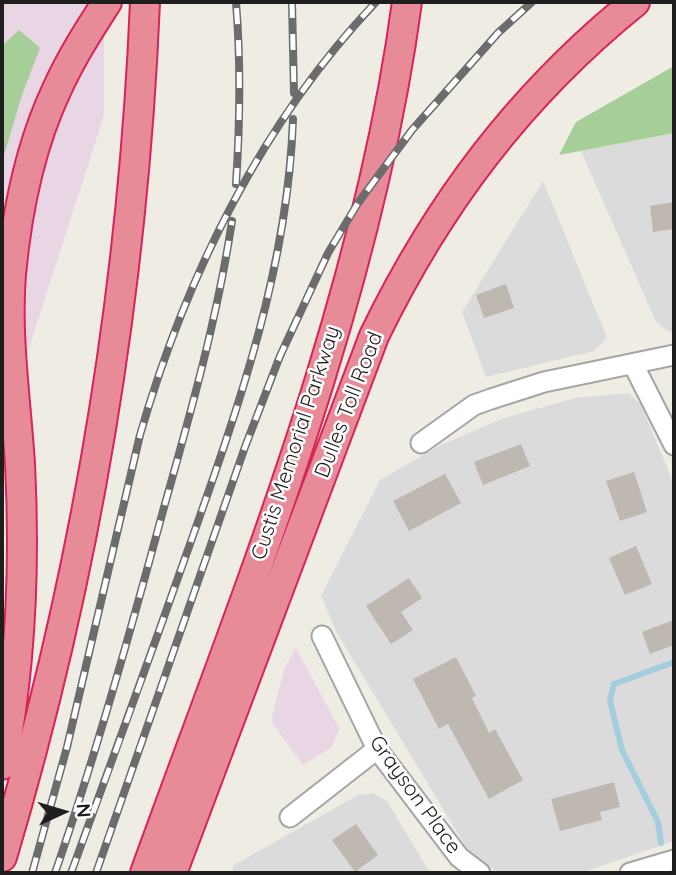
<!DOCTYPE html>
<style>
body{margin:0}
#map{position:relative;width:676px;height:875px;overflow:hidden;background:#efece4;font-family:Quicksand,sans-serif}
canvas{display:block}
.frame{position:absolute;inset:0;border:4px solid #1e1e1e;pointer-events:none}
.north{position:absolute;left:28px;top:777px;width:70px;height:70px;-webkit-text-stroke:5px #fff;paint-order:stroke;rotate:86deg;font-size:19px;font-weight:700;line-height:28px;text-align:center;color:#1e1e1e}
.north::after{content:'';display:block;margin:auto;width:24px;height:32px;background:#1e1e1e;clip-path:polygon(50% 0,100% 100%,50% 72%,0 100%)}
</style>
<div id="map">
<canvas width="676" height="875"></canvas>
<div class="frame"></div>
<div class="north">N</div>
</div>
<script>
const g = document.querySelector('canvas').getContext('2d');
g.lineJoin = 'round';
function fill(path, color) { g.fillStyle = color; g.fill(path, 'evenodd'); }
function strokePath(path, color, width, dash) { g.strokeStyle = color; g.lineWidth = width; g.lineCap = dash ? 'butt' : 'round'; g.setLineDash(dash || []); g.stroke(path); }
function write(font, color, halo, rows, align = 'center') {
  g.font = font + ' Quicksand,sans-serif'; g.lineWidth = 5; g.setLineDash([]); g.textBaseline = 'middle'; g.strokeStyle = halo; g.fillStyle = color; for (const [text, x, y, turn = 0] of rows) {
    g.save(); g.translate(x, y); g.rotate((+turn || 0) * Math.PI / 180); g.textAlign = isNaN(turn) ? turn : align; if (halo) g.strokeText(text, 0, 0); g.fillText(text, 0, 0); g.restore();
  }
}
fill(new Path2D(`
 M674,133V332L668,331L656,322L581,151Z
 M543,181L607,338L594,351L486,377L462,312Z
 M629,393L641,405L674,484V841L581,873H499L466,847L337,633L321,596L380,480L439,446L501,419L575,398Z
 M373,793L387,801L430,873H231L234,865L358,795Z`), '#dcdbdb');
fill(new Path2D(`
 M2,2H104V115L2,432Z
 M296,648L339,728L332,747L303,765L271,721L285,666Z`), '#e8d6e4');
fill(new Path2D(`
 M19,30L40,48L22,95L2,162V46Z
 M674,66V133L559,155L576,122Z`), '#a5ce99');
strokePath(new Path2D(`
 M661,843L658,822L622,750L610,701L614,684L674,662`), '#a4cddd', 6);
fill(new Path2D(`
 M674,202V229L653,232L650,206Z
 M506,284L514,308L484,318L476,295Z
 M521,444L530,466L483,485L474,462Z
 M634,472L647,512L620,521L606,481Z
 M445,474L461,503L409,531L393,501Z
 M636,546L652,584L625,595L609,558Z
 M409,578L422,598L401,612L413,630L391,644L366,606Z
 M674,620V645L650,654L642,632Z
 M456,657L476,696L472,698L489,733L495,729L523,780L489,799L448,724L439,729L413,679Z
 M614,782L620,807L600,812L602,820L560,831L551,799Z
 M356,824L378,855L355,872L332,840Z`), '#bfb8b0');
const minor = new Path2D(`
 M633,364L674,445
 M421,443L474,405L491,399L544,382L674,355
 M322,636L377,749L459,857L480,873
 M290,817L377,749
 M630,873L674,860`);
const highway = new Path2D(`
 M2,765C21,667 25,564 20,464C16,401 6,337 11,274C17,211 30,146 57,89C71,58 89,30 107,2
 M2,857C85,578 133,293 145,2
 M145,873C247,591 367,301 407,2
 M172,873L374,336C438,204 520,95 635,2`);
strokePath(minor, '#a5a5a5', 23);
strokePath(highway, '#d92458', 32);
strokePath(minor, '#fff', 19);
strokePath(highway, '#e68b97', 28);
const rail = new Path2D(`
 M292,2L294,93
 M236,184C240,123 241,63 236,2
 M32,873L67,747L140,435C186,276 262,122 376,2
 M55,873C96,754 130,633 163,511C190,415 217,320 232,221
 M71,873C111,764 151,654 190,544C239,406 288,267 293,119
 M96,873L245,447L280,356L328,253L358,203L412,130L498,33L532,2`);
strokePath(rail, '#6c6c6c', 8);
strokePath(rail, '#fff', 5, [16]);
write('21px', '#1e1e1e', '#fff', [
 ["Dulles Toll Road",349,405,-69],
 ["Custis Memorial Parkway",296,443,-72],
 ["Grayson Place",415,795,54]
]);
</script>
